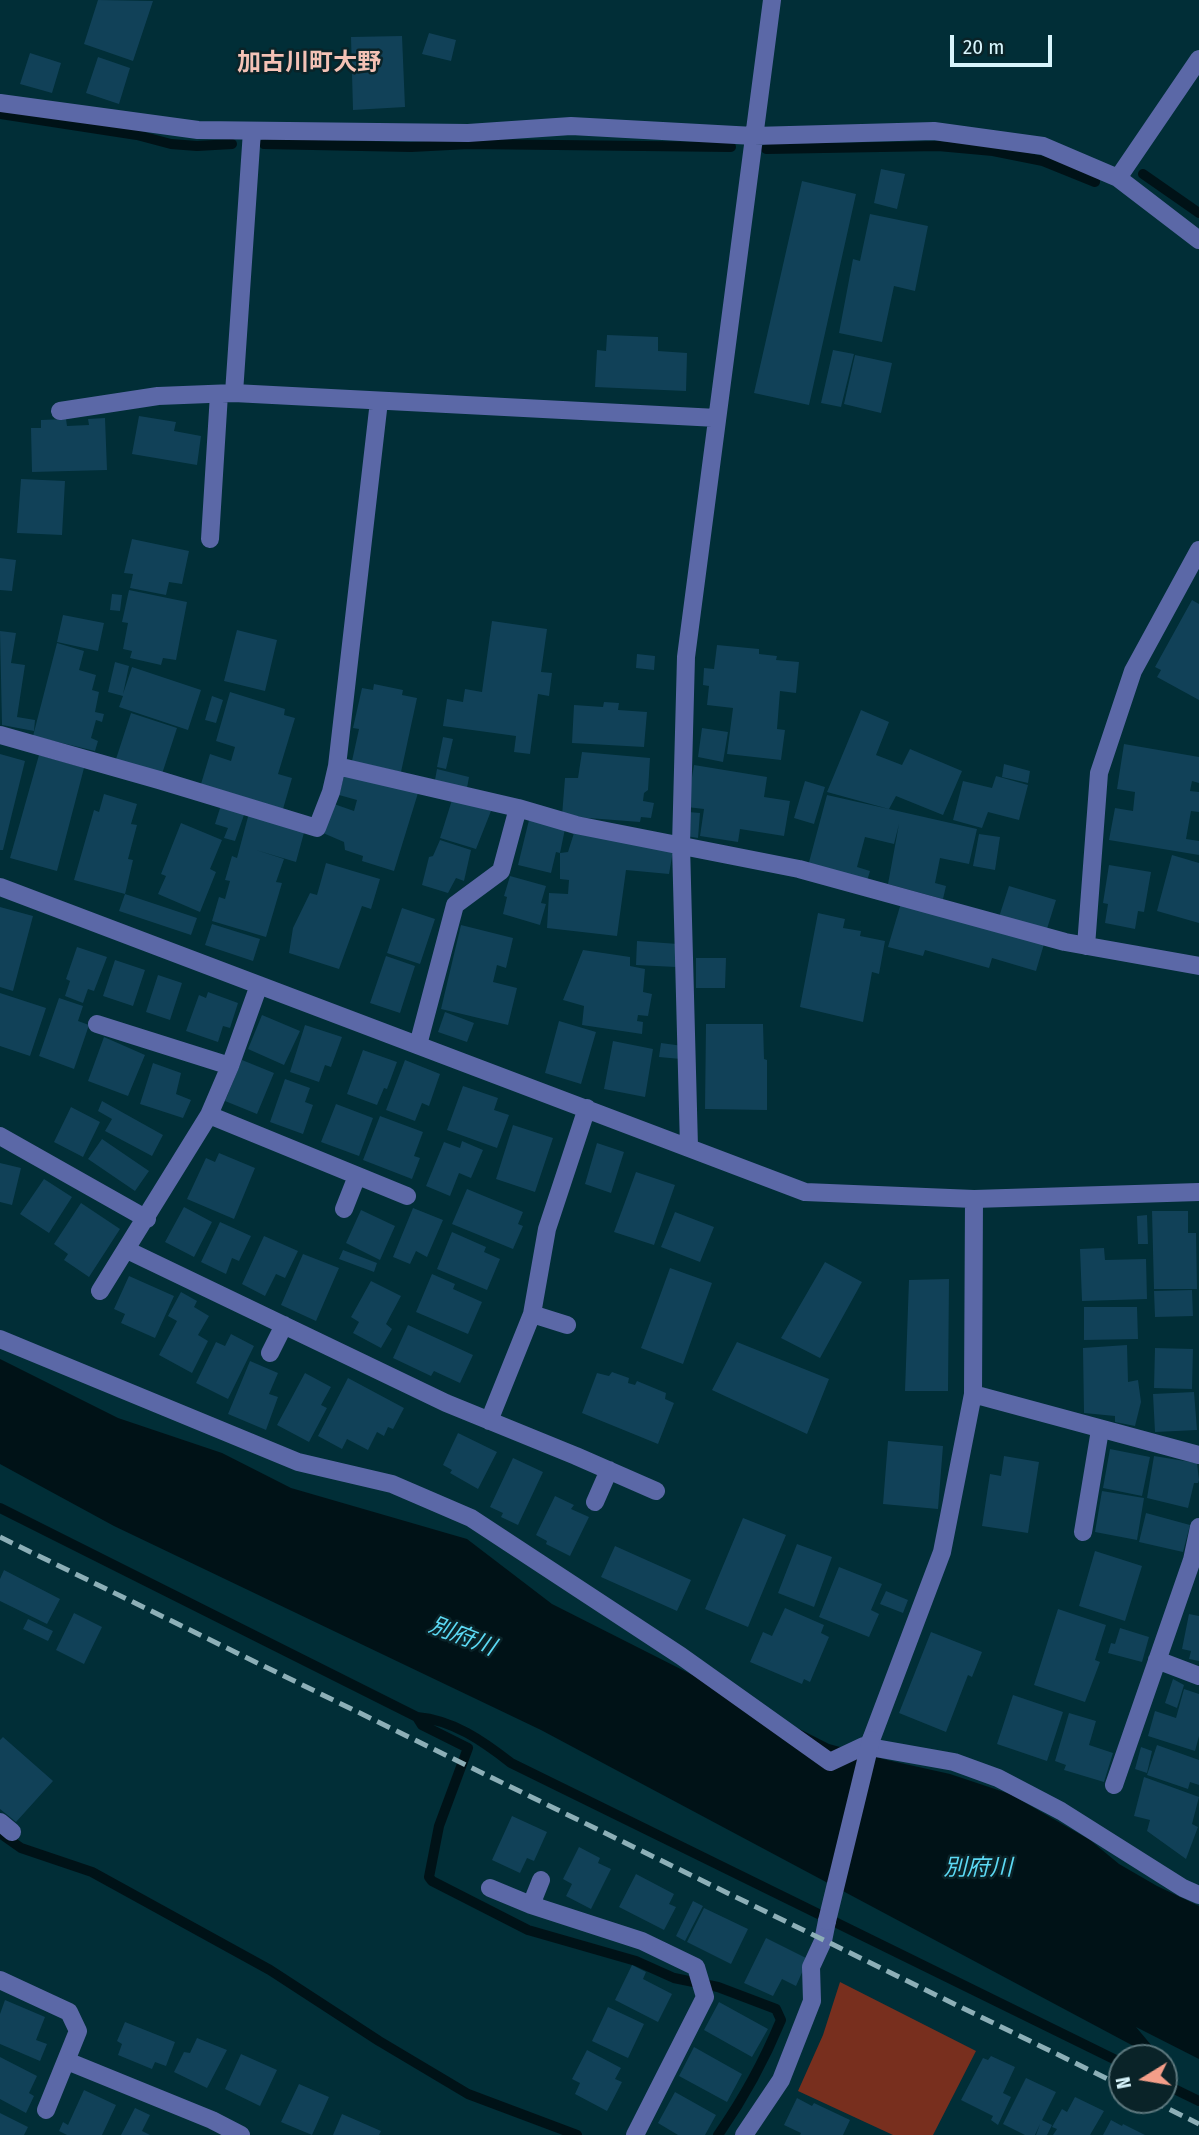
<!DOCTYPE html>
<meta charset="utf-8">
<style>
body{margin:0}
#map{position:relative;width:1199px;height:2135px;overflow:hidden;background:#012e37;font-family:"Fira Sans Condensed",sans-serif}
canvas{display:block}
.north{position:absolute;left:1108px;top:2044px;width:70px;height:70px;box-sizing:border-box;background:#0a2328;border:2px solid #5c777d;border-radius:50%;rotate:259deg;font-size:19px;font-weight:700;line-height:28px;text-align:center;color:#d8f5fc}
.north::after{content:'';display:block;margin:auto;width:24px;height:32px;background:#f49e89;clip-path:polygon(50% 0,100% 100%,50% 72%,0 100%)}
.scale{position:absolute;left:950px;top:35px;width:102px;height:32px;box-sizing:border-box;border:4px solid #d8f5fc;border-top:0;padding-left:9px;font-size:21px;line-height:24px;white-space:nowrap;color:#d8f5fc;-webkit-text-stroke:5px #0a2328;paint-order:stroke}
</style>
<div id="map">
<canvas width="1199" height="2135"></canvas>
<div class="north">N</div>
<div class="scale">20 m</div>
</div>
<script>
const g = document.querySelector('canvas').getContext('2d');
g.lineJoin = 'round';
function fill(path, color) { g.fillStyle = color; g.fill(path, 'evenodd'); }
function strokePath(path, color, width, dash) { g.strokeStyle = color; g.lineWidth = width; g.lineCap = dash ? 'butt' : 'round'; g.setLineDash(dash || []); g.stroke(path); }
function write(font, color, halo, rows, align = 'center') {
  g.font = font + ' "Fira Sans Condensed","Noto Sans JP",sans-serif'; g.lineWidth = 5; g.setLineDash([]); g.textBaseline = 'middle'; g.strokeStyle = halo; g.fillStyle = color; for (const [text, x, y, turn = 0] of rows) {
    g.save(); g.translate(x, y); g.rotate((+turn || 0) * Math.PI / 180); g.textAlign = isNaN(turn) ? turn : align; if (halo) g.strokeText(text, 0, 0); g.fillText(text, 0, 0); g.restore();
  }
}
fill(new Path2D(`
 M840,1982L976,2051L933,2135H893L798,2091L823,2035Z`), '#782f1e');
fill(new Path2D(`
 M0,1359L118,1418L222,1453L291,1488L467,1539L552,1604L829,1744L887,1760L950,1774L1010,1794L1090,1840L1119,1864L1157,1886L1199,1906V2059L1136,2027L1162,2058H1156L541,1730L114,1526L0,1464Z`), '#001217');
strokePath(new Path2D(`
 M0,114L137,135L171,144L197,146L232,144
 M264,144L411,147L469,144L731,147
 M766,149L938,146L993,151L1043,161L1095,182
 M1143,174L1199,213
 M0,1508L417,1717C453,1720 483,1741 511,1763L1122,2063
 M417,1717L422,1725L468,1748L439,1826L429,1877L432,1881L528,1930L636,1961L674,1978L718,1987L776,2009L781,2020C764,2061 744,2098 718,2135
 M0,1833L21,1848L92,1872L270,1970L379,2041L468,2094L577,2135
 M1164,2084L1199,2101`), '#001217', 10);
fill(new Path2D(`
 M98,0L153,1L133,61L84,44Z
 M429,33L456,40L451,61L422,54Z
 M402,36L405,107L353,110L351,37Z
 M30,53L61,63L52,93L20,84Z
 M98,57L130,68L119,104L86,93Z
 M881,169L905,174L897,209L874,203Z
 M802,181L856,194L809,405L754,393Z
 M870,214L928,226L915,291L894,286L882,342L839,333L853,259L860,261Z
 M607,335L658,337V351L687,353L686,391L595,387L597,350L606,351Z
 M833,350L854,354L841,407L821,403Z
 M855,355L892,363L881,413L844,404Z
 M139,416L176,422L174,431L201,436L197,465L132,454Z
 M105,418L107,470L32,472L31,428H41V420L66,419L67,426L89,425L88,419Z
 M21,479L65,481L62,535L17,533Z
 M132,539L189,551L182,584L169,582L166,595L130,588L133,574L124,573Z
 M0,558L16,560L12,591L0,590Z
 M129,590L187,602L176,660L163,658L161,665L130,658L132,651L123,649L128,623L122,622Z
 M112,594L122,595L120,611L110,610Z
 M1192,600L1199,604V700L1157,677L1161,670L1155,667Z
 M63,615L104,623L98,651L57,642Z
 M492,621L547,629L541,672L552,673L549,696L538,694L530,754L514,752L516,736L443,726L447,699L463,702L465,689L482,692Z
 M237,630L277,640L265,691L224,681Z
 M0,631L16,633L11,663L25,665L17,717L35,720L34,731L2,725Z
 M57,643L84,651L79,670L96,675L92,690L99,692L95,712L104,714L102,722L96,720L91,738L98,741L95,751L33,736Z
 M717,645L759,649V654L777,656L776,660L799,662L796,693L780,691L777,729L785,730L781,760L727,754L733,708L707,705L709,686L703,685L704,668L714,669Z
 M637,654L655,656L654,670L636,668Z
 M115,662L129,666L123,694L132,667L201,690L188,730L119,707L123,696L108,692Z
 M374,684L403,690L402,695L417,698L401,772L352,761L359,729L353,728L362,688L373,690Z
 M230,692L285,709L284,715L295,718L278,774L292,778L283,809L201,784L210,754L231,761L235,747L216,741Z
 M212,696L223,700L216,723L205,720Z
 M604,702L619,703L618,710L647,712L644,747L572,743L574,705L603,707Z
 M861,710L889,722L876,755L902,765L910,749L962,771L943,815L896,796L889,809L827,792Z
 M131,713L177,728L162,774L116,759Z
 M702,728L728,732L723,762L698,757Z
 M443,737L453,739L446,769L437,767Z
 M1124,744L1199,757V783L1192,781L1190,791L1199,792V812L1191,811L1186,839L1199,841V855L1109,840L1115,808L1133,811L1135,792L1117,789Z
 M582,752L650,758L648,790L644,793L643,801L654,803L651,818L641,817L640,822L562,816L565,778H578Z
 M0,754L25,761L3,850H0Z
 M39,755L84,768L57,871L10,858Z
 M1004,764L1030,771L1028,783L1002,777Z
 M694,765L767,777L764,797L790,801L784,836L740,829L738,842L700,836L704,809L687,807Z
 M437,769L469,777L467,788L435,780Z
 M344,776L418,793L394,871L362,861L363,856L345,850L344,842L323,833L334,804L354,811L357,800L339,795Z
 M996,776L1028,785L1019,820L988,812L982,828L953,820L963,781L992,788Z
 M805,781L825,787L814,824L794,818Z
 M104,794L137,804L131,824L137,825L128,859L133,860L125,894L74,880L94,810L99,812Z
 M827,795L977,829L969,864L940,858L935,883L946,886L943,899L888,884L899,824L894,844L865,837L857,867L870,871L867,881L808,866Z
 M452,800L491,811L476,849L440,838Z
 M221,805L245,812L235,841L224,838L228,828L215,824Z
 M688,812L700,813L698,838L686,836Z
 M249,813L305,829L296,862L256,850L284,859L276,882L282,883L266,937L212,921L219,897L225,899L230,881L225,880L232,856L237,858Z
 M529,820L565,829L560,853L556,852L551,873L518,865Z
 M181,823L222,840L210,869L216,872L200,912L158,894L166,876L161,874Z
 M574,833L673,851L669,874L626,870L617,936L547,928L549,893L568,894L569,880L560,879V853L568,852Z
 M979,834L1000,837L995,870L973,866Z
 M440,840L471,850L464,881L456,878L448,893L422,885L429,857L433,856Z
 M1172,855L1199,863V923L1157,911Z
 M326,863L380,879L371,909L362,906L339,969L289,953L293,928L310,893L317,895Z
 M1109,865L1151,872L1144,912L1138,911L1135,929L1105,923L1108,904L1103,903Z
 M510,876L546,886L541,903L546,904L540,925L503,914L507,897L504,896Z
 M1009,886L1056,900L1046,932L999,917Z
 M125,894L197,918L191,935L119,911Z
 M901,903L1044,944L1036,971L992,958L989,968L925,950L923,956L888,947Z
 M0,907L33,916L13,991L0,987Z
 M402,908L435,919L420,964L387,953Z
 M818,913L845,919L843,928L861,931L860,936L885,941L879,974L872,972L863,1022L800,1007Z
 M212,924L260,939L253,961L205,945Z
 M461,925L513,938L506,968L497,965L493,982L517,988L508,1025L441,1009Z
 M637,941L678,944L676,967L636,965Z
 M77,947L107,957L94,991L88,989L83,1003L65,996L70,981L66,979Z
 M583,950L630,957V966L645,969L643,992L652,994L648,1016L638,1015L637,1021L643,1022L642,1034L582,1025L584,1006L563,1000Z
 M386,956L415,966L400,1013L370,1003Z
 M696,958H726L725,988H696Z
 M115,960L145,970L133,1006L103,996Z
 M158,975L182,983L170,1020L146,1012Z
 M208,992L238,1003L230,1028L223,1026L218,1042L186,1031L199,995L206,998Z
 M0,993L46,1008L30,1056L0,1046Z
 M59,998L83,1006L78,1021L89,1025L74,1069L39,1056Z
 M445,1012L474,1023L467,1042L438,1032Z
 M262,1015L300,1031L284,1065L248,1049Z
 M559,1021L596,1032L581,1084L545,1073Z
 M706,1024H763L764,1059L767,1060V1110L705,1109Z
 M305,1025L342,1037L331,1067L325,1065L319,1082L290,1072Z
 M104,1037L145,1055L128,1096L88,1081Z
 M613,1041L653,1049L645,1097L604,1089Z
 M661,1043L683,1046L681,1059L659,1057Z
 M363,1050L397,1062L387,1089L384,1088L377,1105L347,1094Z
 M242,1060L274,1073L257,1114L225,1101Z
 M405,1060L440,1074L429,1106L422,1103L415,1121L386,1110Z
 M153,1063L181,1073L176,1094L191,1100L183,1118L140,1104Z
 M285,1079L310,1088L305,1102L313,1105L303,1134L270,1122Z
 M463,1086L498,1098L494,1110L509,1115L497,1148L447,1130Z
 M102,1101L163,1135L152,1156L105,1131L112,1119L98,1111Z
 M336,1104L373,1118L359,1156L321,1142Z
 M71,1107L100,1122L83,1157L54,1142Z
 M380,1116L423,1132L414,1156L420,1158L412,1179L363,1160Z
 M513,1125L553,1138L535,1192L496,1179Z
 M102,1139L149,1171L135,1191L88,1159Z
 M462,1141L483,1150L471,1178L459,1173L450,1196L426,1186L444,1142L460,1148Z
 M597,1143L624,1152L611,1193L585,1184Z
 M219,1153L255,1168L234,1219L187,1199L206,1158L215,1162Z
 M0,1163L21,1168L12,1205L0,1202Z
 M636,1172L675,1185L654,1245L614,1232Z
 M44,1179L72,1197L49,1233L20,1214Z
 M467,1189L523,1212L518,1224L523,1226L513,1249L452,1224Z
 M81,1203L120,1229L89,1277L64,1260L68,1254L54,1244Z
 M184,1207L212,1222L194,1257L165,1242Z
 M413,1208L443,1220L427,1257L416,1251L410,1264L393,1257Z
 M361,1210L395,1226L380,1260L346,1243Z
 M1152,1211H1188V1233H1196L1197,1289H1154Z
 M675,1212L714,1227L700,1262L661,1247Z
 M1147,1215L1148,1244H1138L1137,1216Z
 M220,1222L251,1236L239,1261L232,1258L226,1274L201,1262Z
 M452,1232L486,1247L484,1252L500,1259L487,1290L437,1269Z
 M264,1236L298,1251L285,1278L276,1274L265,1296L242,1284Z
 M1104,1248L1105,1260L1146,1259L1147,1299L1082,1301L1080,1249Z
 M343,1250L377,1263L374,1272L339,1259Z
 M303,1254L339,1268L316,1321L281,1305Z
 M825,1262L862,1282L820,1358L781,1338Z
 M670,1268L712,1283L683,1364L641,1348Z
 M432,1274L455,1284L453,1289L482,1302L468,1334L416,1312Z
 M129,1276L174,1296L155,1338L121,1323L125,1314L114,1309Z
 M949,1279L948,1391H905L909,1280Z
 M371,1281L401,1296L386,1324L392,1329L381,1348L353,1333L359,1322L351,1317Z
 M1192,1290L1193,1316L1155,1317L1154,1291Z
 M181,1292L197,1301L194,1307L209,1316L198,1335L208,1341L192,1373L159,1355L177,1321L168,1316Z
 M1084,1307H1137L1138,1339L1084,1340Z
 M408,1325L473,1355L460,1383L434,1371L431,1376L393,1358Z
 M231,1334L254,1346L228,1399L196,1383L216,1342L225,1346Z
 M737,1342L829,1379L807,1434L712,1390Z
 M1127,1345L1128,1382L1138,1380L1141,1402L1135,1426L1115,1422V1416L1084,1413L1083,1348Z
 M1155,1348L1193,1349L1192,1389L1154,1388Z
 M250,1361L278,1373L269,1394L278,1397L266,1430L228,1414Z
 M612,1372L629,1378L628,1383L635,1385L637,1381L666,1393L665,1399L674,1403L658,1444L582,1413L597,1373L609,1376Z
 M305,1373L331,1387L321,1405L327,1408L309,1442L277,1425Z
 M348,1378L404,1408L393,1429L388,1427L384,1436L377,1432L368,1450L347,1439L342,1449L318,1436Z
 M1194,1392L1197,1430L1155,1432L1153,1394Z
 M458,1433L497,1452L478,1489L450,1473L452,1470L443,1465Z
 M888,1441L943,1446L938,1509L883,1504Z
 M1110,1449L1150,1457L1142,1496L1103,1488Z
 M1004,1456L1039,1462L1028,1533L982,1526L990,1474L1001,1476Z
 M1154,1456L1197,1463L1199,1480L1198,1483H1194L1188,1508L1147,1498Z
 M513,1458L543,1472L518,1525L501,1517L503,1513L490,1507Z
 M1102,1491L1144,1498L1137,1540L1095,1532Z
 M555,1496L574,1505L571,1509L589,1517L570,1556L546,1544L547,1541L536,1535Z
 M1146,1513L1190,1525L1183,1552L1139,1542Z
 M743,1518L786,1535L748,1627L705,1609Z
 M797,1544L832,1557L814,1607L778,1593Z
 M615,1546L691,1580L677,1611L601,1577Z
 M1095,1551L1142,1566L1125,1621L1079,1606Z
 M839,1567L882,1584L871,1610L879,1614L869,1637L819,1617Z
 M4,1570L60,1599L47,1624L0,1601V1579Z
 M886,1591L908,1600L903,1613L880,1604Z
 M785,1608L824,1625L821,1633L829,1637L810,1682L804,1679L802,1684L750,1662L763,1632L772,1636Z
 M1058,1609L1106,1625L1095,1660L1100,1662L1085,1702L1034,1685Z
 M74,1613L102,1627L84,1664L56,1650Z
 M1189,1614L1199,1616V1661L1189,1659L1191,1651L1182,1649Z
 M28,1619L53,1631L48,1641L23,1629Z
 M1120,1628L1149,1637L1142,1662L1108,1653L1111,1643L1115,1644Z
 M931,1632L982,1652L972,1677L968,1675L946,1732L899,1713Z
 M1173,1679L1184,1685L1177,1708L1165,1703Z
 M1184,1689L1199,1694V1736L1195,1751L1148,1736L1155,1711L1176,1718Z
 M1013,1695L1063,1712L1047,1761L997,1744Z
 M1069,1713L1096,1721L1089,1745L1113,1753L1104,1782L1064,1770L1066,1765L1055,1761Z
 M3,1737L53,1781L16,1822L0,1809V1740Z
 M1157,1745L1199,1760V1785L1190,1782L1188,1789L1147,1775Z
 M1141,1747L1152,1751L1147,1773L1135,1769Z
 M1144,1777L1199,1797L1192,1824L1198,1827L1186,1859L1147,1831L1150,1820L1134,1816Z
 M512,1816L547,1832L534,1861L527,1858L520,1873L492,1860Z
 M579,1847L600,1858L598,1863L611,1869L591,1909L566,1896L572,1884L563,1879Z
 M636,1874L674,1894L669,1904L676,1907L664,1930L619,1907Z
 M693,1901L703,1906L685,1941L676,1936Z
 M704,1908L748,1929L731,1964L687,1942Z
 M766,1938L808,1959L796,1986L782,1979L773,1996L744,1983Z
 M632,1965L646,1972L643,1979L672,1994L658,2022L615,2000Z
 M5,2000L45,2017L36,2040L47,2044L40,2061L0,2044V2014Z
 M719,2002L768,2029L752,2057L704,2030Z
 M608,2007L644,2024L628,2058L592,2041Z
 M125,2022L175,2042L166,2066L155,2062L152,2069L118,2055L122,2044L117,2041Z
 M197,2038L227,2050L207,2088L174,2072L184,2052L190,2053Z
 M694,2047L742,2074L727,2102L679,2076Z
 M587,2050L621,2068L615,2079L622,2082L607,2111L575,2094L580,2083L572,2079Z
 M241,2054L277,2070L260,2106L225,2089Z
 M991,2056L1015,2067L1003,2093L1011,2097L998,2125L991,2120L993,2116L961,2100L983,2058L988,2060Z
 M0,2057L37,2076L29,2093L34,2096L26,2113L0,2099Z
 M1026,2078L1056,2092L1042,2120L1052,2125L1047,2135H1036L1040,2124L1035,2135H1025L1003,2124Z
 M299,2084L329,2097L312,2135L281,2122Z
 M84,2090L116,2105L102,2135H67L59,2131L63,2122L68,2125Z
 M675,2092L716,2115L705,2135H678L658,2123Z
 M1075,2097L1104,2111L1090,2135H1053L1057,2129L1052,2127L1062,2109L1067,2112Z
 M797,2098L812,2106L814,2103L850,2120L843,2135H800L801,2133L784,2125Z
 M135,2108L150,2115L142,2131L150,2135H121Z
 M0,2113L28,2127L24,2135H0Z
 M342,2114L381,2131L379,2135H333Z
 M1111,2120L1122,2126L1123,2124L1145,2135H1103Z`), '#114158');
strokePath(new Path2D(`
 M0,103L198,130L468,133L571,126L754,136L934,131L1043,146L1118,178L1199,240
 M1118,178L1199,59
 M234,393L252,131
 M60,411L158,396L234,393L717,418
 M210,539L219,394
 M0,735L159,780L317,828L331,792L337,766L379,401
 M337,766L518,808L576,825L799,869L1065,942L1199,966
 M0,887L805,1192L974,1199L1199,1192
 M1086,946L1099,773L1133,671L1199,550
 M97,1024L230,1066
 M418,1045L455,905L501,871L518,808
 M209,1115L407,1196
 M0,1136L147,1219
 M689,1147L681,845L686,657L772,0
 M344,1209L357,1176
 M127,1250L446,1403L576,1456L656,1491
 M100,1291L209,1115L230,1066L259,985
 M532,1314L567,1325
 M0,1339L298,1462L392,1484L471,1518L681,1656L830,1762L864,1746L954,1762L998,1778L1061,1811L1183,1888L1199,1895
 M270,1353L284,1325
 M973,1394L1199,1455
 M489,1421L532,1314L547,1229L587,1108
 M595,1502L609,1470
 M1083,1532L1100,1430
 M1157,1660L1199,1676
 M871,1740L942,1552L973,1394L974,1199
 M1114,1785L1192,1560L1199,1527
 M0,1822L12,1832
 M490,1888L531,1905L642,1941L696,1967L705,1997L635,2135
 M531,1905L541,1880
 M0,1980L69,2012L78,2031L46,2110
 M67,2061L212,2120L241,2135
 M744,2135L781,2080L812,2001L811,1967L823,1941L827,1921`), '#5b68a7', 18);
strokePath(new Path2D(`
 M0,1537L1122,2086
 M1151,2100L1199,2124`), '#8dafb7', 5, [14, 7]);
strokePath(new Path2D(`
 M827,1921L871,1740`), '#5b68a7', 18);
write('italic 23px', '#5cd9f4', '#0a2328', [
 ["別府川",462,1637,21],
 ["別府川",978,1869]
]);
write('bold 24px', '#f4c2b6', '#0a2328', [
 ["加古川町大野",309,63]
]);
</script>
